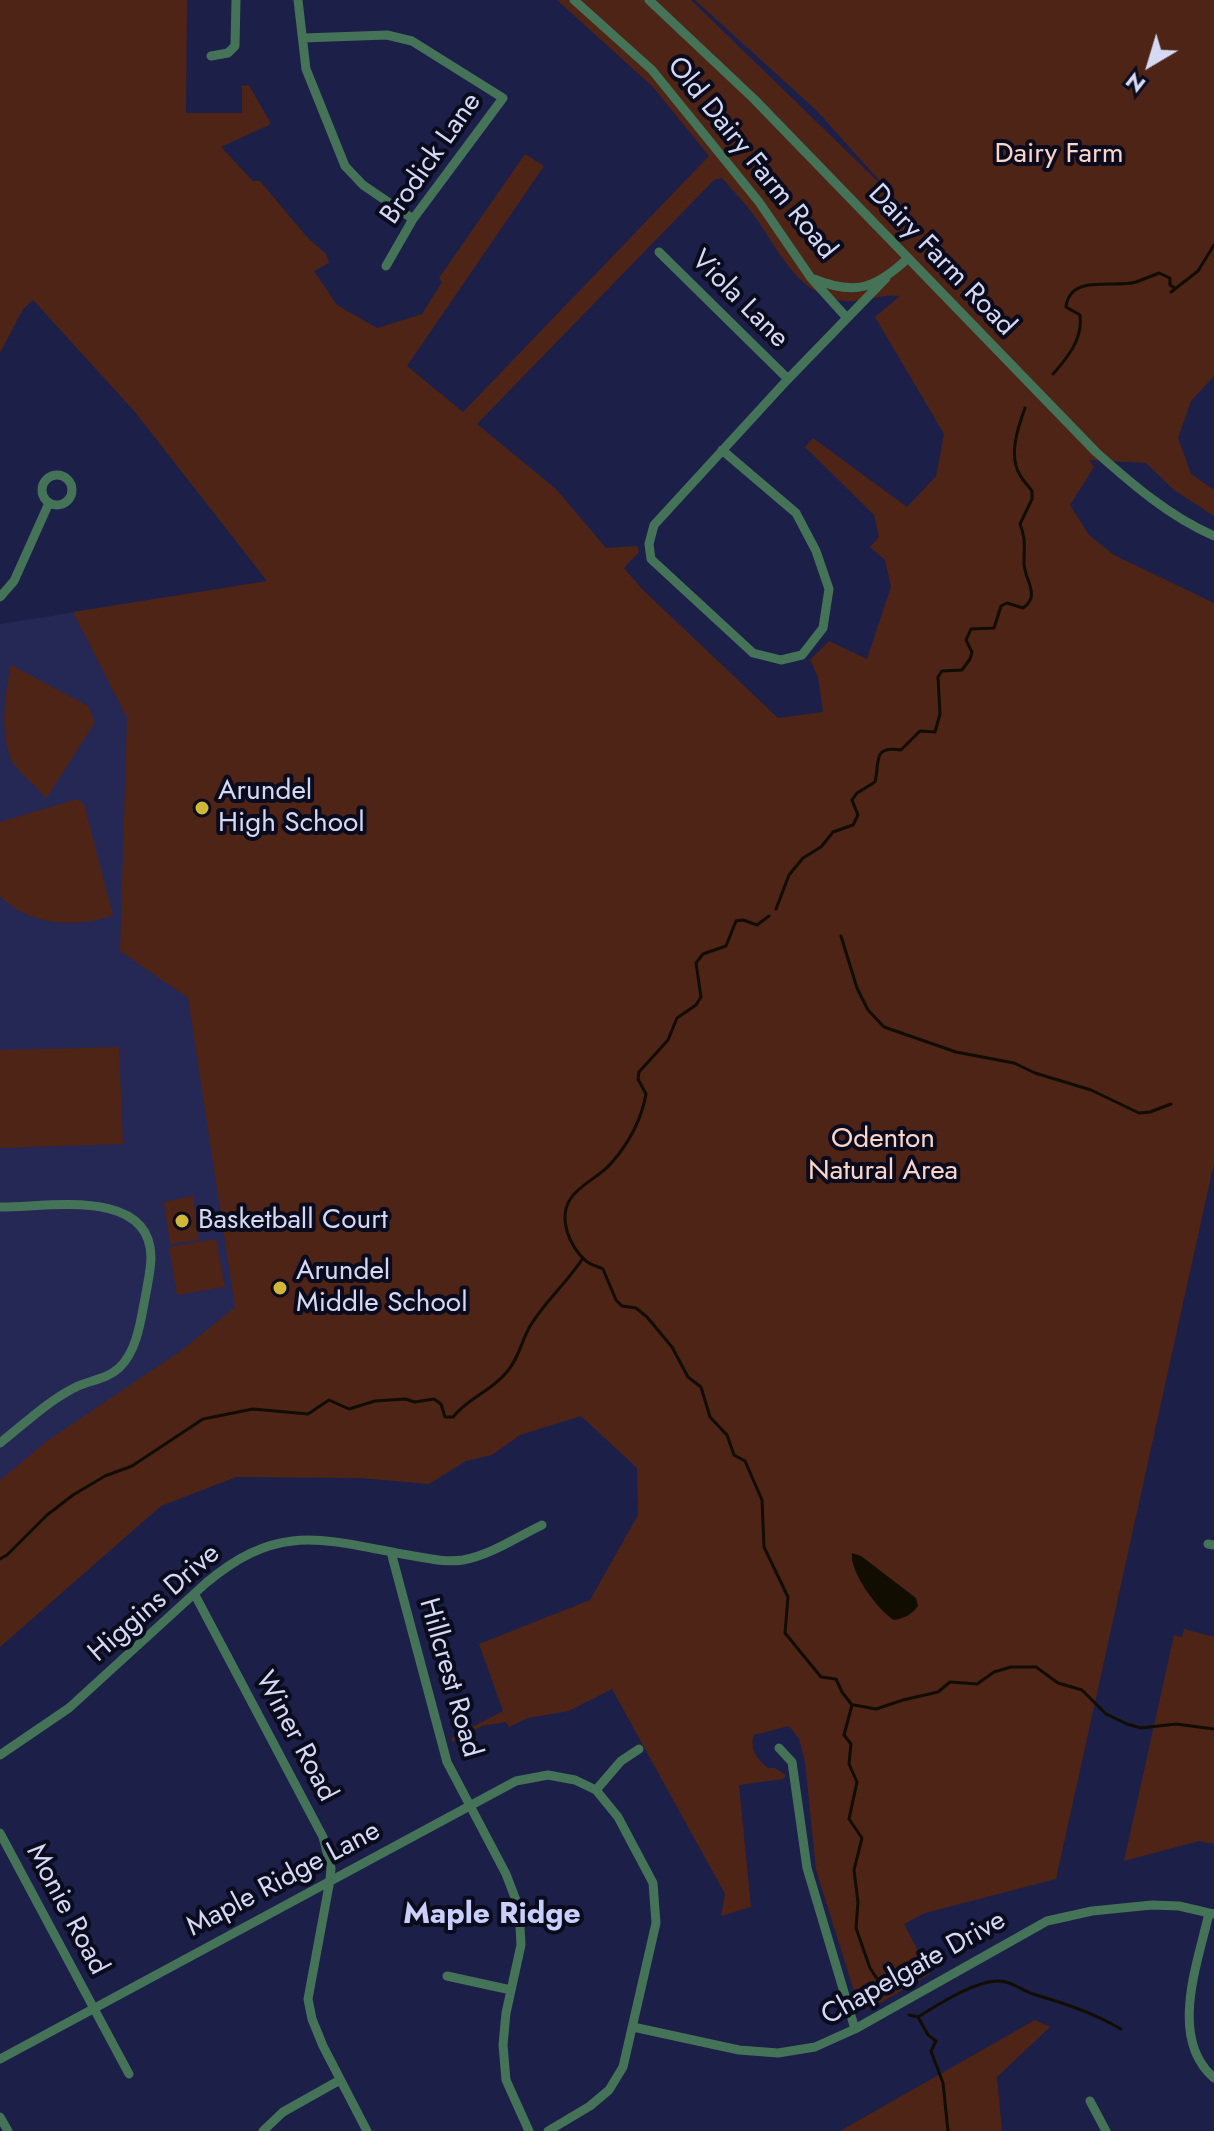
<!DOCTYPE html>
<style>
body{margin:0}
#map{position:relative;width:1214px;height:2131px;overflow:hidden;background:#1c1f47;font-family:Jost,sans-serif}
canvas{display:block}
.north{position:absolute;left:1110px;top:24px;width:80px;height:80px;-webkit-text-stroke:6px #0a0b1d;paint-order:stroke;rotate:218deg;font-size:22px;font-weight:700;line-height:32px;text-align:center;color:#d5d9f4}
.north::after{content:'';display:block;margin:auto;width:28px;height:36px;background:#d5d9f4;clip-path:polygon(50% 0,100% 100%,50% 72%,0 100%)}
</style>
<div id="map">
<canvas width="1214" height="2131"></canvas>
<div class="north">N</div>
</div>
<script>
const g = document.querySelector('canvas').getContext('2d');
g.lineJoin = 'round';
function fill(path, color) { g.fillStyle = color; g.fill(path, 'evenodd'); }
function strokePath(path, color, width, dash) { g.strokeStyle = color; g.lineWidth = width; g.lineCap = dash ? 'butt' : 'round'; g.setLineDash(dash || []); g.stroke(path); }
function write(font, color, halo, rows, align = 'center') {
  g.font = font + ' Jost,sans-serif'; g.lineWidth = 8; g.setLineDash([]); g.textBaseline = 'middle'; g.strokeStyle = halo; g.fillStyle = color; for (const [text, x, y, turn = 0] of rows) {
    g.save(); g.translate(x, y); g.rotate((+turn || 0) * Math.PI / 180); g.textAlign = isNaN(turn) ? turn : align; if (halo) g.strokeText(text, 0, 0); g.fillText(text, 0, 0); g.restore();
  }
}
fill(new Path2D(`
 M267,582L441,1404L0,1559V624Z`), '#252755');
fill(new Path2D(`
 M0,0H187L186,113H242V86L249,85L271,124L221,147L253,181H260L307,237L326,254L329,263L314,271L337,305L377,328L422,314L442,282L439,278L525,154L544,166L407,366L463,412L709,156L653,87L557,0H691L896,199L816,110L695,0H1214V376L1191,401L1178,438L1191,474L1214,490V516L1174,490L1146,463L1089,460L1094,467L1070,505L1089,535L1114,555L1214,603V1163L1056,1879L925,1913L904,1924L930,1974L870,2009L859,2007L816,1870L805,1762L799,1739L789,1726L754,1735C749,1749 757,1759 768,1768H775L786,1775L783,1779L739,1785L751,1907L721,1916L725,1894L612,1689L569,1711L528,1718L509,1727L506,1722L482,1726L452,1742L451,1738L503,1711L479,1644L590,1600L638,1515L637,1468L581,1416L520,1435L492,1455L466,1461L429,1484L360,1478L236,1477L161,1506L0,1647V1480L47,1441L182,1350L235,1307L188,998L120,951L127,718L73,612L267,581L135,412L33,300L23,309L0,353ZM722,178C734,192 748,206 758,221C781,255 799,295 845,301C864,303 881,293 900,296L875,317L944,434L936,476L907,507L813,438L805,447L874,515L879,537L870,547L885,560L891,587L867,659L829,641L810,660L818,677L823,712L778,718L642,589L624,568L639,552L637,546L606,548L556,489L477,424L714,180Z
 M11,665L88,706L95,722L46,799C37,786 22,776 12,762C0,732 4,698 11,665Z
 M77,799L84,804L113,915C77,929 27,925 0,896V822Z
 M119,1047L123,1144L0,1148V1050Z
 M193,1196L199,1240L170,1244L164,1202Z
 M216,1239L225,1287L177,1295L169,1247Z
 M1184,1629L1214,1637V1844L1199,1841L1124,1861L1174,1635L1182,1637Z
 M1035,2020L1050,2027L997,2077L1002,2131H840Z`), '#4e2417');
fill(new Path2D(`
 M852,1553L861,1556L916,1598L918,1606C911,1615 905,1618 894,1620C878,1611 849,1571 852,1553Z`), '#110d00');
strokePath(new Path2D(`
 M1053,374C1068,357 1083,339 1080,315L1066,307C1070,273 1114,289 1136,282C1144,279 1152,276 1159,273L1170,278V285L1175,288L1171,292L1198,271L1214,245
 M776,909L789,875L803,858L821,847L833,832L853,825L858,815L852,800L857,793L875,782C880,762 872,745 901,750L920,731L935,732L940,714L938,677L942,671L962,670L970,659L972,652L966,640L971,629L994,628L1001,606L1007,603L1023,608C1042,595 1023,578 1024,562C1024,546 1026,539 1020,524L1032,499V491C1028,485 1023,481 1020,475C1008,456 1018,427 1025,408
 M769,916L757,925L743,920L736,921L726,946L703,954L696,963L701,997L696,1005L677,1018L668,1040L639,1072L638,1079L646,1094C642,1118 629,1143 613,1161C602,1176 581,1183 571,1198C557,1218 570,1247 586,1261C591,1265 597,1266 603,1269L616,1300L622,1306L636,1308L647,1317L672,1347L688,1377L701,1387L710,1417L727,1435L734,1455L745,1461L762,1500L764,1547L788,1597L785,1633L821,1677L836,1679L842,1692L852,1705L844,1735L851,1744L849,1764L857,1782L849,1819L862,1838L854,1870L858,1902L856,1928L870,1968L883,1988
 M841,936L857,988L868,1010L884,1027L956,1052L1014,1063L1035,1073L1091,1090L1139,1113L1150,1112L1171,1104
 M0,1559L7,1555L47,1515L73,1495L105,1476L132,1466L203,1419L253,1409L308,1414L329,1400L349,1409L375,1401L405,1399L415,1402L434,1399L441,1404L445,1417H453C467,1399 491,1391 506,1373C518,1360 521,1343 529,1328C543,1303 567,1283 583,1258
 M854,1705L876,1709L903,1700L938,1692L950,1682L977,1684L994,1672L1011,1667H1036L1058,1683L1082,1690L1106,1714L1127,1724L1141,1728L1176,1724L1214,1729
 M909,2015L918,2017L928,2035L936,2041L931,2051L943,2083L948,2131
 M918,2017C937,2005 975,1981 998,1981C1012,1981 1021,1990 1033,1994C1063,2003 1094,2013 1121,2029`), '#110d00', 3);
strokePath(new Path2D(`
 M298,0L306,69L345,166L363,185L413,219
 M574,0L652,70L759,202L811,278L847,318
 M649,0L754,99L1096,452C1133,485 1169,516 1214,536
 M303,38L387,35L412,41L503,98L413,219L386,266
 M211,56L228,53L235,46L236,0
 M659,252L788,379
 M814,279C855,296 876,288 907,259
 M722,450L796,513L816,551L829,589L823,628L802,655L781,660L753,653L651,559L649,544L654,525L788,379L886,278
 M42 490a15 15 0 1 1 30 0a15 15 0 1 1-30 0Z
 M0,597L14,581L49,503
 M0,1207C44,1208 150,1186 151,1257C151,1268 148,1282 146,1293C141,1318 138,1350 119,1368C106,1380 89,1380 74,1388C48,1401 23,1425 0,1443
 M1208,1544L1214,1545
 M391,1552L447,1762L506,1874L519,1908L521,1945L506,2013L503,2045L506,2080L529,2131
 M195,1595L323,1837L331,1868L330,1880L308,1999L312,2019L323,2046L367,2131
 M779,1748L792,1762L807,1868L855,2029
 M0,1755L69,1708L206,1583C277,1524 318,1538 402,1554C422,1557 443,1563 463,1560C491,1555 517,1537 542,1525
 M596,1790L621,1761L639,1749
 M0,1833L129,2074
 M1209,1913C1198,1963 1168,2038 1214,2078
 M447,1976L511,1990
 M633,2027L739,2050L778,2053L815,2047L855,2029L1047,1921L1092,1911L1152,1905L1179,1906L1214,1914
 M0,2059L516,1781L548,1775L575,1780L596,1790L618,1817L653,1883L656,1923L623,2067L609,2090L590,2106L548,2131
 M1090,2101L1106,2131
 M0,2117L8,2131
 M263,2131L283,2112L340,2080`), '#447358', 9);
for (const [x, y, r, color] of [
 [202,808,8,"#d1b736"],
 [182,1221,8,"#d1b736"],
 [280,1288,8,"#d1b736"]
]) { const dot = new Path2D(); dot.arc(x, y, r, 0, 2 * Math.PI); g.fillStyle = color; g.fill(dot); strokePath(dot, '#0a0b1d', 3); }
write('28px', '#fcd5c9', '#0a0b1d', [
 ["Dairy Farm",1059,155],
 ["Odenton",883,1140],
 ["Natural Area",883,1172]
]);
write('28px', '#d5d9f4', '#0a0b1d', [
 ["Brodick Lane",432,159,-55],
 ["Old Dairy Farm Road",751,159,51],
 ["Dairy Farm Road",941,261,46],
 ["Viola Lane",739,300,45],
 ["Higgins Drive",155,1604,-41],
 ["Hillcrest Road",449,1678,74],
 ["Winer Road",295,1737,62],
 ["Maple Ridge Lane",284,1880,-28],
 ["Monie Road",66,1910,62],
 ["Chapelgate Drive",914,1969,-29]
]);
write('28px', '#d5d9f4', '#0a0b1d', [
 ["Arundel",218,792],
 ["High School",218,824],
 ["Basketball Court",198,1221],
 ["Arundel",296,1272],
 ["Middle School",296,1304]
], 'left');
write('bold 30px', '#c8cffa', '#0a0b1d', [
 ["Maple Ridge",492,1916]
]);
</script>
